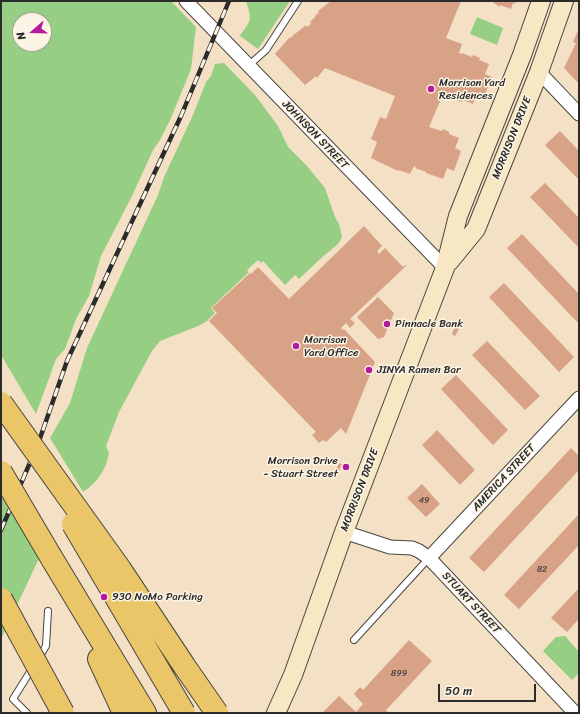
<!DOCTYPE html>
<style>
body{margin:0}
#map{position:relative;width:580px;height:714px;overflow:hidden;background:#f4e0c4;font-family:Sriracha,sans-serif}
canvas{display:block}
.frame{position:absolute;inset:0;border:2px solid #2b2b2b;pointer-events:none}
.north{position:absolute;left:12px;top:12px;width:40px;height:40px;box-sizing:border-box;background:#fcf5e5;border:1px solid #a8a49b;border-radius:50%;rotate:250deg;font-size:11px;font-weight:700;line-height:16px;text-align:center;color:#2b2b2b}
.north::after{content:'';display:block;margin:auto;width:14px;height:18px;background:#b5179e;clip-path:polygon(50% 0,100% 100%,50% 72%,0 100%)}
.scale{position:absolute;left:438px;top:684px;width:98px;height:18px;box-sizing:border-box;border:2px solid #2b2b2b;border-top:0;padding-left:5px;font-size:12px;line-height:14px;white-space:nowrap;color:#2b2b2b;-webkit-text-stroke:3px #fcf5e5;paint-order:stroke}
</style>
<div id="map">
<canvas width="580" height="714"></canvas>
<div class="frame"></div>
<div class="north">N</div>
<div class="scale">50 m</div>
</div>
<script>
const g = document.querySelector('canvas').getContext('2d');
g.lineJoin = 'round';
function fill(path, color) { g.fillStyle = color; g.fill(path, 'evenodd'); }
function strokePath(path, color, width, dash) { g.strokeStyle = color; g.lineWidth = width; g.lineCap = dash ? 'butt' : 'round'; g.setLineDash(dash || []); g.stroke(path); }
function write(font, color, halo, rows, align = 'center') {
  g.font = font + ' Sriracha,sans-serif'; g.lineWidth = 3; g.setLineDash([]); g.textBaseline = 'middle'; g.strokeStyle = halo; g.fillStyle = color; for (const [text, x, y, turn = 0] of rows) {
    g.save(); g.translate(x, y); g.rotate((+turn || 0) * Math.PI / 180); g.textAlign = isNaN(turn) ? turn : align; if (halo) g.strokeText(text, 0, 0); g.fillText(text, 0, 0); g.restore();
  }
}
fill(new Path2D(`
 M1,1H171L196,27L191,69L171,118L160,140L153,150L132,196L101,256L89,296L76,319L65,349L56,359L36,414L1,355ZM20,20H44V44H20Z
 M246,1H290L258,49L240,36C252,18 252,21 246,1Z
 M477,17L503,28L497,45L470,34Z
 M224,63L255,95L278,126L288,147L307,166L325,188L335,217L339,224L342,237L339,243L319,260L299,279L295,275L285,285L263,261L261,263L258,260L247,270L249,272L211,308L215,313L207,321L198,326L160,341L152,351L119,412L106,446L109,453C106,470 97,483 83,492L50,438L70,403L87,348L158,195L164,177L193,115L206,82L211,76L215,64Z
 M1,476L43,550L1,639Z
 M565,636L579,652V673L572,680L543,651L556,637Z`), '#96cf83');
fill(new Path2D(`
 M331,1H461L446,38L462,44L459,53L461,54L462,53L472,57L473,55L480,58L479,60L489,64L485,74L492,77L484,97L477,94L473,104L463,100L462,102L455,100L456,97L444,92L429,127L442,131L443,129L449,132V134L459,138L455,148L461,151L454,171L447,168L443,179L426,173V172L415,168L416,167L414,166L410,174L399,170L398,171L371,158L377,142L371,139L380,117L386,119L395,96L325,68L317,78L316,76L305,85L275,54L289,38H290L306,25L307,27L311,24L310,22L315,17V16L319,12L318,11Z
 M491,1H516L515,4L513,3L511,9L500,5V7Z
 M579,28V84L564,68L576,43L573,42Z
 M560,131L579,151V180L545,145Z
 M545,183L579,218V248L530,197Z
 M364,226L382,246L377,251L379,254L385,248L403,267L405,265L406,266L350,319L355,323L350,328L346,323L341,328L343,330L344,329L375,362L346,434L341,428L326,442L323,440L319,443L312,435L316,432L209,321L217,313L212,308L250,273L251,274L258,267L289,299Z
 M522,234L579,294V321L578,323L507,248Z
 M504,283L574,357L559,372L489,297Z
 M378,297L394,313L384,337L378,339L357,317Z
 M455,327L459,329L455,336L452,334Z
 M487,341L540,396L525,410L472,355Z
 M456,375L508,430L493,445L441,389Z
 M437,430L475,470L460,485L422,445Z
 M571,448L579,456V470L484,572L469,558Z
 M339,463L342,464L339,471L336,470Z
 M422,484L440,504L426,517L407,498Z
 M579,514V545L519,609L504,595Z
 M579,588V619L567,632L551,618Z
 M409,640L432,661L386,710L389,713H322L339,696L356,712L363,704L354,694L360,687L363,690Z`), '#d7a286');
const service = new Path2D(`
 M248,66L266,50L298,1
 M354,640L429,558
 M38,659L46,646L48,611
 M27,713L13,699L33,667`);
const minor = new Path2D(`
 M186,1L445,268
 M539,72L579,114
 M344,532L390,547L412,548L419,551L429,558L575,713
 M429,558L579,398`);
const secondary = new Path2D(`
 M449,262L476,229L539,72L564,1
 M276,713L293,675L344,532L445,268L458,216L522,55L541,1`);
const motorway = new Path2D(`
 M51,557L145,713
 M99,659L124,713`);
strokePath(service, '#494642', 8);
strokePath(minor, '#494642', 15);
strokePath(secondary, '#494642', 20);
strokePath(motorway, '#494642', 24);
strokePath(service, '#fff', 6);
strokePath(minor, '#fff', 13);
strokePath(secondary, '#f7e8c3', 18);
strokePath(motorway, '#ebc669', 22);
const rail = new Path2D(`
 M1,530L38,444L67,361L181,116L229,1`);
strokePath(rail, '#2b2b2b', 4.5);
strokePath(rail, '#fcf5e5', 3, [9]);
const motorwayBridge = new Path2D(`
 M1,403L120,569L185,667L217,713
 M1,472L51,557
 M73,524L184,713
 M1,599L63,713`);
strokePath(motorwayBridge, '#494642', 24, []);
strokePath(motorwayBridge, '#ebc669', 22);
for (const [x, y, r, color] of [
 [431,89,4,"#b5179e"],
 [387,324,4,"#b5179e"],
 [296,346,4,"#b5179e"],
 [369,370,4,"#b5179e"],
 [346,467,4,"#b5179e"],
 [104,597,4,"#b5179e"]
]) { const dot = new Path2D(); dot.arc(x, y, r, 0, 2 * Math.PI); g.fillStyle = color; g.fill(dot); strokePath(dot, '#fcf5e5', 1.5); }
write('9px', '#564942', null, [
 ["49",424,501],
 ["82",542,570],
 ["899",399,674]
]);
write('11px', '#2b2b2b', '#fcf5e5', [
 ["Morrison Yard",439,83],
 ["Residences",439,96],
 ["Pinnacle Bank",395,324],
 ["Morrison",304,340],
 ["Yard Office",304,353],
 ["JINYA Ramen Bar",377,370],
 ["Morrison Drive",338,461,"right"],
 ["- Stuart Street",338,474,"right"],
 ["930 NoMo Parking",112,597]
], 'left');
write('11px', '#2b2b2b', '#fcf5e5', [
 ["JOHNSON STREET",315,135,46],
 ["MORRISON DRIVE",512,138,-68],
 ["AMERICA STREET",504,478,-47],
 ["MORRISON DRIVE",360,490,-69],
 ["STUART STREET",471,603,47]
]);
</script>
